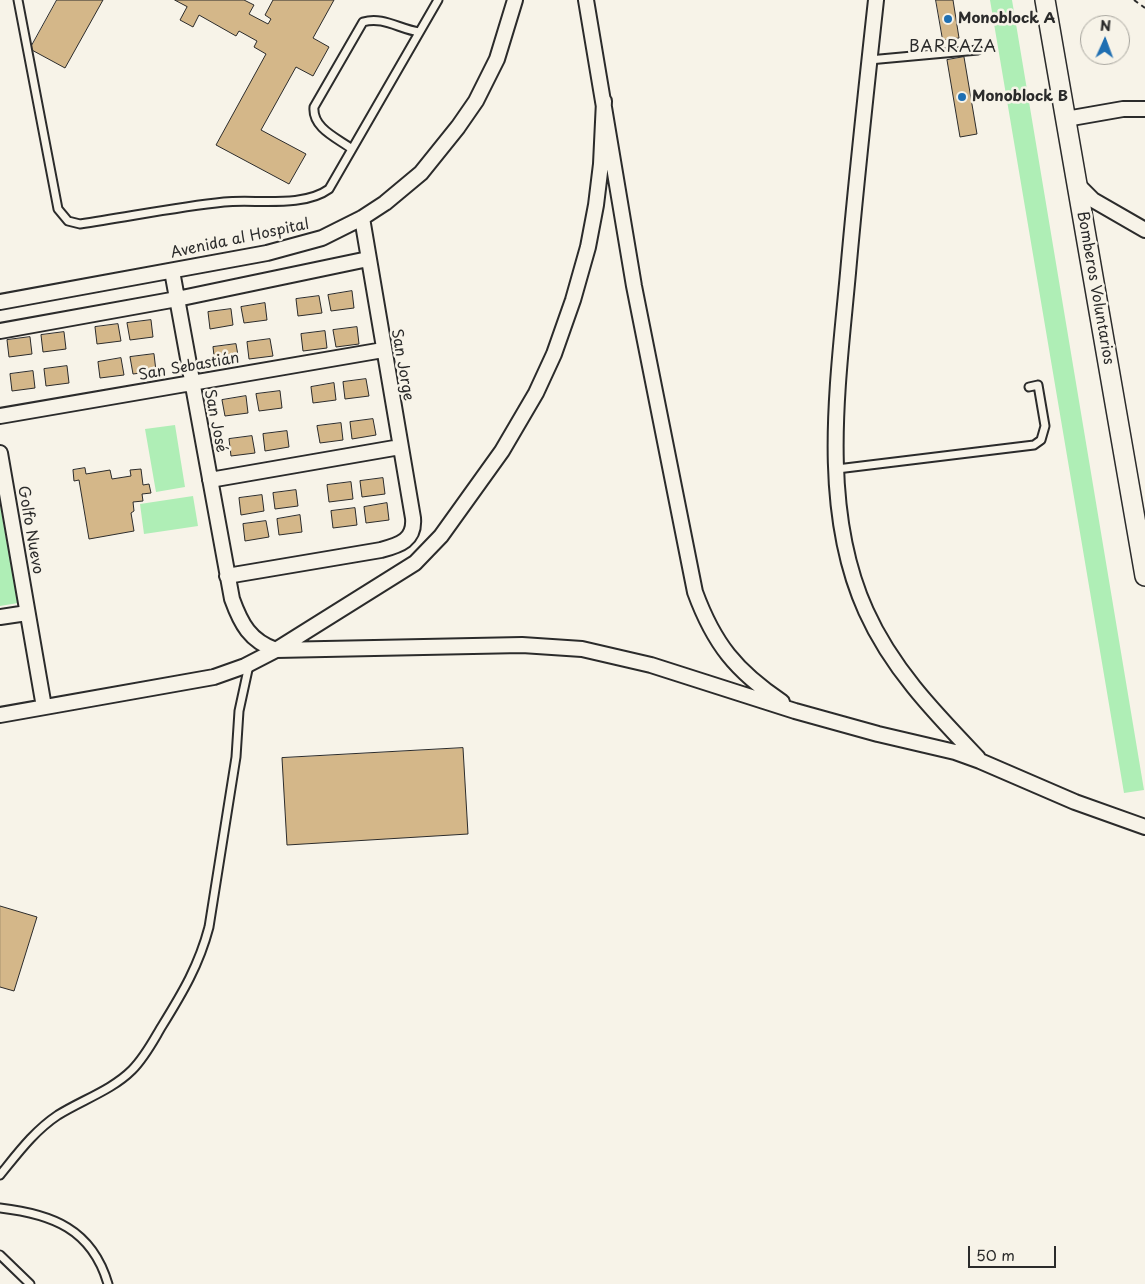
<!DOCTYPE html>
<meta charset="utf-8">
<style>
body{margin:0}
#map{position:relative;width:1145px;height:1284px;overflow:hidden;background:#f7f3e8;font-family:"Playpen Sans",sans-serif}
canvas{display:block}
.north{position:absolute;left:1080px;top:15px;width:50px;height:50px;box-sizing:border-box;background:#f7f3e8;border:1px solid #a5a39c;border-radius:50%;rotate:2deg;font-size:14px;font-weight:700;line-height:20px;text-align:center;color:#2b2b2b}
.north::after{content:'';display:block;margin:auto;width:18px;height:22px;background:#1f6fb2;clip-path:polygon(50% 0,100% 100%,50% 72%,0 100%)}
.scale{position:absolute;left:968px;top:1246px;width:88px;height:22px;box-sizing:border-box;border:2px solid #2b2b2b;border-top:0;padding-left:6px;font-size:15px;line-height:18px;white-space:nowrap;color:#2b2b2b;-webkit-text-stroke:4px #f7f3e8;paint-order:stroke}
</style>
<div id="map">
<canvas width="1145" height="1284"></canvas>
<div class="north">N</div>
<div class="scale">50 m</div>
</div>
<script>
const g = document.querySelector('canvas').getContext('2d');
g.lineJoin = 'round';
function fill(path, color) { g.fillStyle = color; g.fill(path, 'evenodd'); }
function strokePath(path, color, width, dash) { g.strokeStyle = color; g.lineWidth = width; g.lineCap = dash ? 'butt' : 'round'; g.setLineDash(dash || []); g.stroke(path); }
function write(font, color, halo, rows, align = 'center') {
  g.font = font + ' "Playpen Sans",sans-serif'; g.lineWidth = 5; g.setLineDash([]); g.textBaseline = 'middle'; g.strokeStyle = halo; g.fillStyle = color; for (const [text, x, y, turn = 0] of rows) {
    g.save(); g.translate(x, y); g.rotate((+turn || 0) * Math.PI / 180); g.textAlign = isNaN(turn) ? turn : align; if (halo) g.strokeText(text, 0, 0); g.fillText(text, 0, 0); g.restore();
  }
}
fill(new Path2D(`
 M990,0H1012L1144,790L1124,793Z
 M175,425L185,487L156,492L145,429Z
 M193,496L198,526L144,534L140,504Z
 M0,505L18,603L0,606Z`), '#afeeb6');
const building = new Path2D(`
 M57,0H103L65,68L30,49Z
 M175,0H244L254,5L249,14L268,24L271,19L265,15L273,0H334L313,38L329,47L313,76L296,67L261,130L306,154L289,184L216,145L266,54L254,47L257,41L239,31L236,36L199,15L193,27L180,20L187,7Z
 M936,0H953L959,38L943,40Z
 M964,57L977,134L960,137L947,60Z
 M352,291L354,308L331,311L328,295Z
 M319,296L322,313L298,316L296,299Z
 M265,303L267,320L244,323L241,307Z
 M231,309L233,325L210,329L208,312Z
 M151,320L153,337L130,340L127,323Z
 M118,324L121,341L97,344L95,327Z
 M357,327L359,344L336,347L333,330Z
 M325,331L327,348L303,351L301,334Z
 M64,332L66,349L43,352L41,335Z
 M30,337L32,354L9,357L7,340Z
 M270,339L273,356L249,359L247,342Z
 M236,344L239,361L215,364L213,347Z
 M154,354L156,371L133,374L130,357Z
 M121,358L124,375L100,378L98,362Z
 M67,366L69,383L46,386L44,369Z
 M33,371L35,388L12,391L10,374Z
 M366,379L369,396L345,399L343,382Z
 M334,383L336,400L313,403L311,387Z
 M280,391L282,408L259,411L256,394Z
 M246,396L248,413L225,416L222,400Z
 M373,419L376,435L352,439L350,422Z
 M341,423L343,440L320,443L317,426Z
 M287,431L289,447L265,451L263,434Z
 M252,436L255,453L231,456L229,439Z
 M85,468L86,474L110,470L112,479L131,476L130,470L141,469L143,485L149,484L151,493L142,494L143,501L133,502L134,511L131,513L134,531L89,539L79,480L74,481L73,470Z
 M383,478L385,494L362,497L360,481Z
 M351,482L353,499L329,502L327,485Z
 M296,490L298,506L275,509L273,493Z
 M262,495L264,511L241,515L239,498Z
 M387,503L389,520L366,523L364,507Z
 M355,508L357,525L333,528L331,511Z
 M300,515L302,532L279,535L277,519Z
 M266,521L269,537L245,541L243,524Z
 M463,748L468,834L287,845L282,758Z
 M0,906L37,917L14,991L0,987Z`);
fill(building, '#d4b789');
strokePath(building, '#2b2b2b', 1);
const lane = new Path2D(`
 M18,0L58,209L68,221L80,224C128,217 176,207 224,202C256,199 303,208 329,189L438,0
 M869,60L978,50
 M352,149C337,138 312,128 314,107L363,22C383,16 399,29 419,32
 M837,469L1034,445L1041,440L1045,426L1038,385L1029,387
 M0,1175C18,1153 34,1131 58,1115C82,1100 112,1090 132,1070C145,1057 153,1041 162,1026C183,992 199,965 209,927L236,757L239,711L249,665
 M0,1208C52,1214 92,1229 108,1284
 M0,1255L30,1284`);
const street = new Path2D(`
 M586,0L634,286L695,592C714,644 736,671 782,702
 M876,0C866,91 856,182 848,273C838,383 819,507 866,611C892,669 935,713 978,758
 M1066,119L1123,109H1145
 M1077,184L1093,200L1145,230
 M172,271L232,599C241,624 250,641 276,650L522,645L582,649L651,665L795,711L878,734L955,752L980,761L1075,802L1145,827
 M0,302L267,253L322,238L362,218L385,203L421,173L458,127L476,101L497,59L515,0
 M0,331L177,299L368,259
 M0,416L383,350
 M0,453L44,707
 M210,480L400,447
 M227,576L381,550C400,545 415,540 413,518L362,218
 M0,617L27,613
 M0,715L214,677L245,666L276,650L415,563L441,536L502,451L536,393L554,354L573,300L588,247L596,205L601,164L604,101`);
const secondary = new Path2D(`
 M1045,0L1145,576`);
strokePath(lane, '#2b2b2b', 11);
strokePath(street, '#2b2b2b', 18);
strokePath(secondary, '#2b2b2b', 22);
strokePath(new Path2D(`
 M1134,0L1145,8`), '#2b2b2b', 2, [5, 4]);
strokePath(lane, '#f7f3e8', 7);
strokePath(street, '#f7f3e8', 14);
strokePath(secondary, '#f7f3e8', 19);
for (const [x, y, r, color] of [
 [948,19,5,"#1f6fb2"],
 [962,97,5,"#1f6fb2"]
]) { const dot = new Path2D(); dot.arc(x, y, r, 0, 2 * Math.PI); g.fillStyle = color; g.fill(dot); strokePath(dot, '#f7f3e8', 2); }
write('bold 15px', '#2b2b2b', '#f7f3e8', [
 ["Monoblock A",958,19],
 ["Monoblock B",972,97]
], 'left');
write('15px', '#2b2b2b', '#f7f3e8', [
 ["Avenida al Hospital",240,239,-12],
 ["Bomberos Voluntarios",1095,288,80],
 ["San Jorge",402,365,80],
 ["San Sebastián",189,367,-10],
 ["San José",215,421,79],
 ["Golfo Nuevo",30,530,80]
]);
g.letterSpacing = '1px';
write('16px', '#2b2b2b', '#f7f3e8', [
 ["BARRAZA",953,48]
]);
g.letterSpacing = '0px';
</script>
